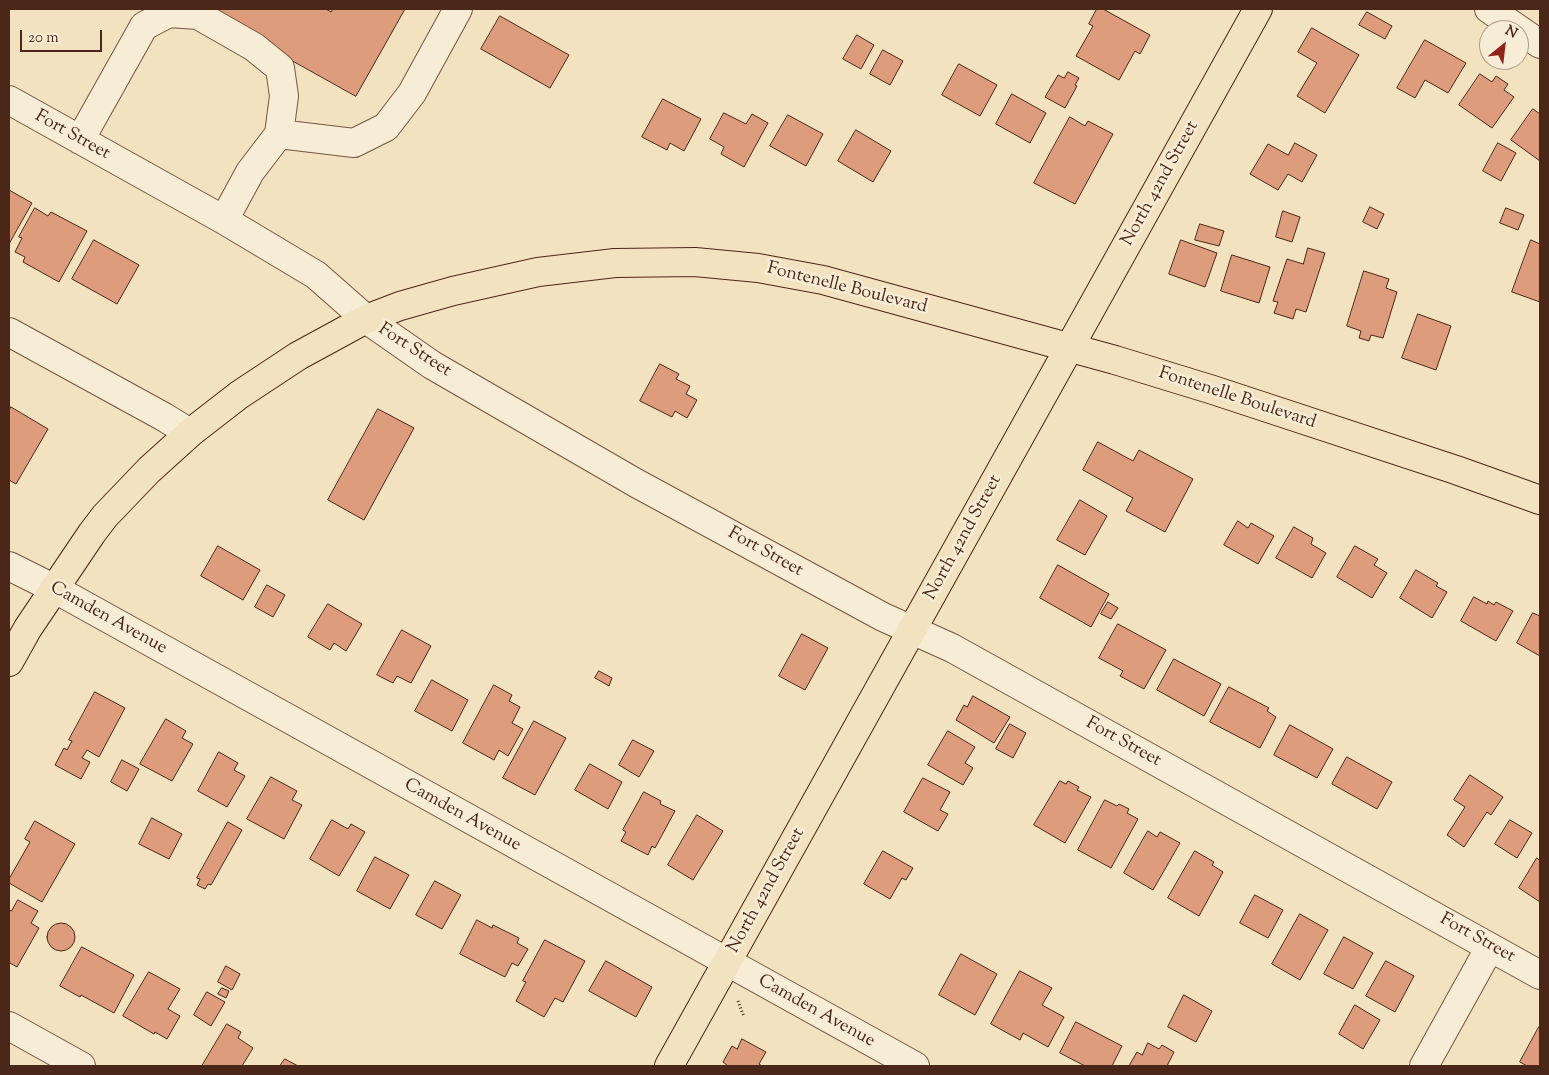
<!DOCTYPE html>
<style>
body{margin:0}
#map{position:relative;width:1549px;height:1075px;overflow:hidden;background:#f3e2bf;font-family:"Sorts Mill Goudy",serif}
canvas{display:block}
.frame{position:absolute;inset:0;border:10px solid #4b2717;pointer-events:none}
.north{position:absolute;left:1479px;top:20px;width:50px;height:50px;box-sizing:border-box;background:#f7ecd5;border:1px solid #b29d89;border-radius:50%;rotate:29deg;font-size:14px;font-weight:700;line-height:20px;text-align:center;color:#4b2717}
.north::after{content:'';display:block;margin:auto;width:18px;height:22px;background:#8f2418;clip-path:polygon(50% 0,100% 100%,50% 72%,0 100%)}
.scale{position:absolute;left:20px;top:30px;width:82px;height:22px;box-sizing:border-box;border:2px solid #4b2717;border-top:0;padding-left:6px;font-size:15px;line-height:18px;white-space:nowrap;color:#4b2717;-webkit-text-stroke:4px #f7ecd5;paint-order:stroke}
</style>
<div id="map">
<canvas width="1549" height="1075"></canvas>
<div class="frame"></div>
<div class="north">N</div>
<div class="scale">20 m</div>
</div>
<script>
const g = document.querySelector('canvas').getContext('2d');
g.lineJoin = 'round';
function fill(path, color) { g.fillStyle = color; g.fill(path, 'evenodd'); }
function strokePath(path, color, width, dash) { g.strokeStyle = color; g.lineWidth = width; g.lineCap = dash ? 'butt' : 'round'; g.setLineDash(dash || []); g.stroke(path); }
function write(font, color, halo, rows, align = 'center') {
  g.font = font + ' "Sorts Mill Goudy",serif'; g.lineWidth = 5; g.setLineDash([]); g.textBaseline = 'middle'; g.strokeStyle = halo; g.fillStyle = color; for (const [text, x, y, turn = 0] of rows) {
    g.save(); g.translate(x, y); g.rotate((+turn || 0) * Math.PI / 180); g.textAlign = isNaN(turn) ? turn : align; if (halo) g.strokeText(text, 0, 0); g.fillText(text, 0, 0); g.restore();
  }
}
const building = new Path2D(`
 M200,9H326L331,12L333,9H405L356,96Z
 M1097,9H1103L1150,35L1140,54L1135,51L1119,80L1076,56L1093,26L1089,24Z
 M1367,12L1392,26L1385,39L1359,25Z
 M500,16L569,55L550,88L481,49Z
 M1312,28L1359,55L1325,113L1297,96L1317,63L1298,52Z
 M857,35L874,45L861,69L843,59Z
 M1425,40L1466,63L1448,93L1425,80L1415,98L1397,88Z
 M883,50L903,61L890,85L870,74Z
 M959,64L997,85L980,116L942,95Z
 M1068,72L1079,78L1075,85L1077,86L1065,108L1045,97L1058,75L1064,78Z
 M1480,74L1492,82L1496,76L1508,84L1504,90L1514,97L1492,128L1459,105Z
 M1012,94L1046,113L1030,143L996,124Z
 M663,99L701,119L684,151L670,143L667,150L642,137Z
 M1533,109L1540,114V161L1511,140Z
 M724,113L746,124L752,114L768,123L744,167L721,154L724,147L710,139Z
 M788,115L823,134L806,166L770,146Z
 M1070,117L1085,126L1088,121L1113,134L1075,204L1034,183Z
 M856,130L891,151L873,182L838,161Z
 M1295,143L1317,155L1302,182L1288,174L1278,190L1250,174L1268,144L1288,155Z
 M1498,143L1516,153L1501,181L1483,171Z
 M9,190L32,203L9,244Z
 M1370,207L1384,214L1377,229L1363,222Z
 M35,208L48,216L51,212L87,231L59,282L23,262L25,257L15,252L22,238L19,237Z
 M1506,208L1524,215L1518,230L1500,223Z
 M1283,211L1300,217L1292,242L1276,237Z
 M1200,224L1224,231L1219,246L1195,240Z
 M94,240L139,265L117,304L72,279Z
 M1181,240L1217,253L1205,287L1169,274Z
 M1531,240L1540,244V302L1512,292Z
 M1308,248L1325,253L1306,312L1296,309L1293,319L1274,313L1278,302L1273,301L1287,259L1303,264Z
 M1232,255L1270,267L1259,303L1221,291Z
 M1364,271L1389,279L1386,288L1397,292L1383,338L1371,335L1369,341L1359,338L1361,331L1347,326Z
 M1418,314L1451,326L1436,370L1402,358Z
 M660,364L679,374L676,379L690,386L686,394L697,400L687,418L675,411L672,417L640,401Z
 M11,407L48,429L16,484L9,480V411Z
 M378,409L414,428L364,520L328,500Z
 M1098,442L1133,461L1139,450L1193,479L1165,532L1126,511L1133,498L1083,470Z
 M1080,500L1107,516L1085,555L1057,540Z
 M1238,521L1248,528L1251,523L1274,536L1258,564L1224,545Z
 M1294,527L1313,538L1311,544L1326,553L1312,578L1276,558Z
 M218,546L260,570L243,600L201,576Z
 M1355,546L1378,559L1374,565L1387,573L1372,598L1337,577Z
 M1058,565L1109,594L1091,627L1040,598Z
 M1416,570L1438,583L1436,586L1447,592L1432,618L1400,598Z
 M267,585L285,595L273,617L255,607Z
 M1474,597L1487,604L1488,601L1494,605L1496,602L1513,611L1496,641L1461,621Z
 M1108,602L1118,608L1111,619L1101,614Z
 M328,604L362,624L346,651L334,643L330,650L308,637Z
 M1533,613L1540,616V656L1517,643Z
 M1118,624L1166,650L1144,689L1120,676L1123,671L1099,658Z
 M402,630L431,646L411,683L397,676L393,683L377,675Z
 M802,634L828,648L805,690L779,676Z
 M1174,659L1221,684L1204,716L1157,690Z
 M599,671L612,678L609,686L595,678Z
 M432,680L468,700L452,731L415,711Z
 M494,685L512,695L509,701L520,707L512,723L523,729L508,756L499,750L494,760L463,743Z
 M1229,687L1269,708L1267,711L1276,717L1260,748L1210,722Z
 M95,692L125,708L99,757L87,750L82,758L90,762L81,779L55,765L64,748L67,750L72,741L69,740Z
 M973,696L1010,717L994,743L956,720L964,705L967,707Z
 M166,719L186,731L182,738L193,744L172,781L140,764Z
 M534,721L566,738L535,795L503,778Z
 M1010,724L1026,733L1013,758L996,749Z
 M1290,725L1333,749L1317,778L1274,755Z
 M948,731L975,747L965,763L973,768L963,785L928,765Z
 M633,740L654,751L639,777L619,765Z
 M219,752L238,763L234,770L245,776L227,807L198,791Z
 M1347,757L1392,782L1377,809L1332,784Z
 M122,760L139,769L127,791L111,782Z
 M590,764L622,782L608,809L575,790Z
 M1470,775L1503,797L1491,815L1487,812L1464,847L1447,835L1465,807L1454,800Z
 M271,777L297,791L292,800L302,805L284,839L247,819Z
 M923,778L950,792L940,810L948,814L938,831L904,812Z
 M1060,781L1066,784L1068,781L1079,787L1077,790L1091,797L1065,843L1034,825Z
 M644,792L661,801L660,804L675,811L655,848L652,846L648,855L621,841L626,832L623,830Z
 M1105,800L1117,806L1119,804L1129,809L1127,813L1138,819L1111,868L1078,850Z
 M697,815L723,831L693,880L668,865Z
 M152,818L182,834L169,859L139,844Z
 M332,820L348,829L351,824L365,832L339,876L310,859Z
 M1510,820L1532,833L1517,858L1495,844Z
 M35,821L75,844L42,902L9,883V879L30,842L25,839Z
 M228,822L242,830L211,885L208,884L205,889L197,885L200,879L197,878Z
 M1148,831L1157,837L1160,832L1180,843L1153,890L1124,873Z
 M883,851L913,868L906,880L902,878L890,899L864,884Z
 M1195,851L1214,862L1212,865L1223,872L1199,916L1168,898Z
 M375,857L409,875L390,909L357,891Z
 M1537,858L1540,861V902L1519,888Z
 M435,881L461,895L442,929L416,915Z
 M1255,895L1283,910L1268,938L1240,923Z
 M18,900L38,911L31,923L39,928L17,967L10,963L9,965V910L11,911Z
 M1300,914L1328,930L1300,980L1272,964Z
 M477,920L492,928L493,925L519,938L517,943L528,949L518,966L512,963L505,977L460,954Z
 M47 937a14 14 0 1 1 28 0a14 14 0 1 1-28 0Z
 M1344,937L1373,953L1353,989L1324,974Z
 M545,940L585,961L563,1002L555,998L544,1017L516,1001L526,982L523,981Z
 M82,947L134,975L114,1013L81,995L80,997L60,986Z
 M961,954L997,974L975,1015L939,995Z
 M606,961L652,987L636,1017L589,991Z
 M1386,961L1414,976L1395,1012L1366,996Z
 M226,966L240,974L232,990L218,982Z
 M1020,971L1052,988L1042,1005L1064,1017L1048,1047L1023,1033L1020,1040L991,1024Z
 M149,972L180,989L168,1009L180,1016L167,1039L155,1032L154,1034L123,1016Z
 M222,988L229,991L226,998L218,994Z
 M207,992L225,1002L211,1026L194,1015Z
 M1184,995L1212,1011L1196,1042L1168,1027Z
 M1355,1005L1380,1020L1363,1049L1339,1034Z
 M1076,1022L1122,1046L1112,1066H1085L1060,1053Z
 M227,1024L241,1032L238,1038L253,1048L242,1066H202Z
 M1539,1027L1540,1028V1066H1527L1520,1062Z
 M742,1039L766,1052L759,1064L762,1066H728L723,1062L732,1046L737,1049Z
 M1148,1043L1159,1049L1162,1045L1174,1052L1167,1066H1129L1137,1052L1142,1055Z
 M285,1059L298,1066H280Z`);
fill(building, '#dd9d7d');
strokePath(building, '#4b2717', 1);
const minor = new Path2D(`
 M1489,9L1540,44
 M9,100L224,220L316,275L366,319L432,365L636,483L883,617L952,648L1540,975
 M80,140L144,26L169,13L198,15L254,47L280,68L284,96L279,134L354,143L386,127L412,93L458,9
 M224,220L250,172L279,134
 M9,332L164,417L190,433
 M9,566L55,589L915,1066
 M9,1026L81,1066
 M1424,1066L1490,947`);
const major = new Path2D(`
 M9,662L28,628L92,533L105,516L149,470L190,433L239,395L298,356L366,319L400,306L453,291L538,272L615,263L695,262L758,268L823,280L1115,360L1213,390L1456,470L1540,500
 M669,1066L1258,9`);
strokePath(minor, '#755641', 30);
strokePath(major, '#4b2717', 30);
strokePath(new Path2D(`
 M738,1001L744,1017`), '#4b2717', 3, [1, 2.5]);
strokePath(minor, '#f7ecd5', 28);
strokePath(major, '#f3e2bf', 28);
write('18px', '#4b2717', '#f7ecd5', [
 ["Fort Street",72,136,29],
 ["North 42nd Street",1161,184,-61],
 ["Fontenelle Boulevard",847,289,14],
 ["Fort Street",414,351,33],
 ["Fontenelle Boulevard",1237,399,18],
 ["North 42nd Street",964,538,-61],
 ["Fort Street",765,553,29],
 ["Camden Avenue",108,619,29],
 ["Fort Street",1123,743,29],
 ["Camden Avenue",462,816,29],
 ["North 42nd Street",767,891,-61],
 ["Fort Street",1477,939,29],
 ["Camden Avenue",816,1012,29]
]);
</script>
